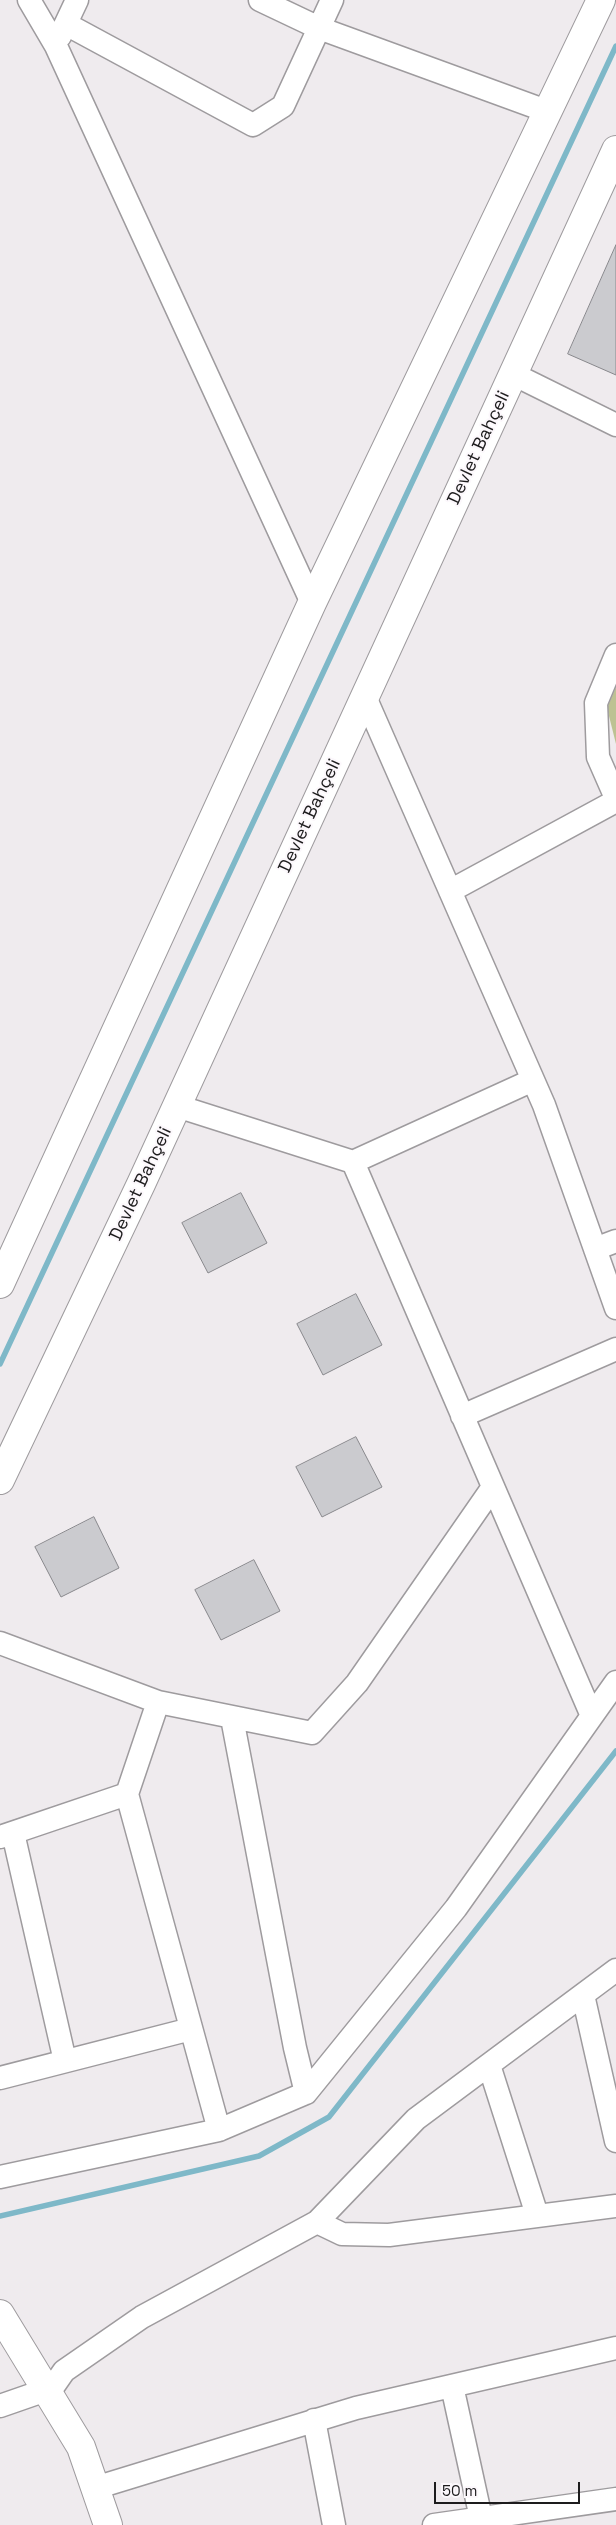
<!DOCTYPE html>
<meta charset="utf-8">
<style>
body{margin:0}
#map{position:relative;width:616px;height:2525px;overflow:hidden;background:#efebee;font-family:"Space Grotesk",sans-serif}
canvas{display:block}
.scale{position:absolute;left:434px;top:2482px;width:146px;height:22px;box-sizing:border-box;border:2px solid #1d1c1d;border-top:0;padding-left:6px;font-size:15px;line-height:18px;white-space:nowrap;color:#1d1c1d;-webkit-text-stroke:4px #fcf8fc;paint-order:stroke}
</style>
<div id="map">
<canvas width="616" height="2525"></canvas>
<div class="scale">50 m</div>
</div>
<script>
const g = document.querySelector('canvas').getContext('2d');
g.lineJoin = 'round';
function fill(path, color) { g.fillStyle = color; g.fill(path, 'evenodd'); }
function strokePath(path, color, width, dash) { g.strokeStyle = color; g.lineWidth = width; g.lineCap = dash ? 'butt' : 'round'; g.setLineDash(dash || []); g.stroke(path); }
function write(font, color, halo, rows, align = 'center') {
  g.font = font + ' "Space Grotesk",sans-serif'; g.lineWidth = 4; g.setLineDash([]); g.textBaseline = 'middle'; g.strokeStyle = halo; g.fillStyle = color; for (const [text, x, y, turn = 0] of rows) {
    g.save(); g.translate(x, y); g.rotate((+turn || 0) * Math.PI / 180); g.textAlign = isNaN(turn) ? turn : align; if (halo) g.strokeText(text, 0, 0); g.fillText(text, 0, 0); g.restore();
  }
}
fill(new Path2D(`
 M616,687V744L607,708Z`), '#bdc293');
strokePath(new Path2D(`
 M0,1364L616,46
 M0,2216L259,2156L329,2117L616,1751`), '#7eb8c8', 5.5);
const building = new Path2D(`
 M616,245V375L568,354Z
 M241,1193L267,1243L208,1273L182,1223Z
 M356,1294L382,1345L323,1375L297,1324Z
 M356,1437L382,1487L322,1517L296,1467Z
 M94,1517L119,1568L61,1597L35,1547Z
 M254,1560L280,1611L221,1640L195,1590Z`);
fill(building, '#cbcbcf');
strokePath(building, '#88888c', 1);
const street = new Path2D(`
 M29,0L56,46L312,603
 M260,0L319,28L549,112
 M66,24L253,125L283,106L332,0
 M60,36L77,0
 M513,374L616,425
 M616,655L596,703L598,757L616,798
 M365,697L544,1105L616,1308
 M450,891L616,801
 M177,1106L353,1162L533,1080
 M353,1162L592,1716
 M595,1249L616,1241
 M462,1416L616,1349
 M0,1643L158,1702L312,1733L357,1683L493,1487
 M158,1702L127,1794L219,2130
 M232,1718L295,2048L306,2093
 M13,1833L65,2061
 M0,1837L127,1794
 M583,1995L616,2141
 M489,2065L537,2215
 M0,2078L191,2029
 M0,2177L219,2130L306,2093L456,1908L616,1682
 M317,2222L342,2234L389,2235L616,2206
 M452,2386L481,2518
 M48,2394L64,2371L142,2317L317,2222L416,2119L616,1970
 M0,2406L46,2390
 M314,2420L334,2525
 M95,2488L356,2408L616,2348
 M434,2525L616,2499`);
const secondary = new Path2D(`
 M0,1284L312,603L601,0
 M0,1480L141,1184L616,150
 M0,2314L81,2447L108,2525`);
strokePath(street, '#9e9b9e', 25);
strokePath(secondary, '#9e9b9e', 30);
strokePath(street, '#fff', 22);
strokePath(secondary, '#fff', 28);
write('18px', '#1d1c1d', '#fcf8fc', [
 ["Devlet Bahçeli",479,448,-65],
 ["Devlet Bahçeli",310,816,-65],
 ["Devlet Bahçeli",141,1184,-65]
]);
</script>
